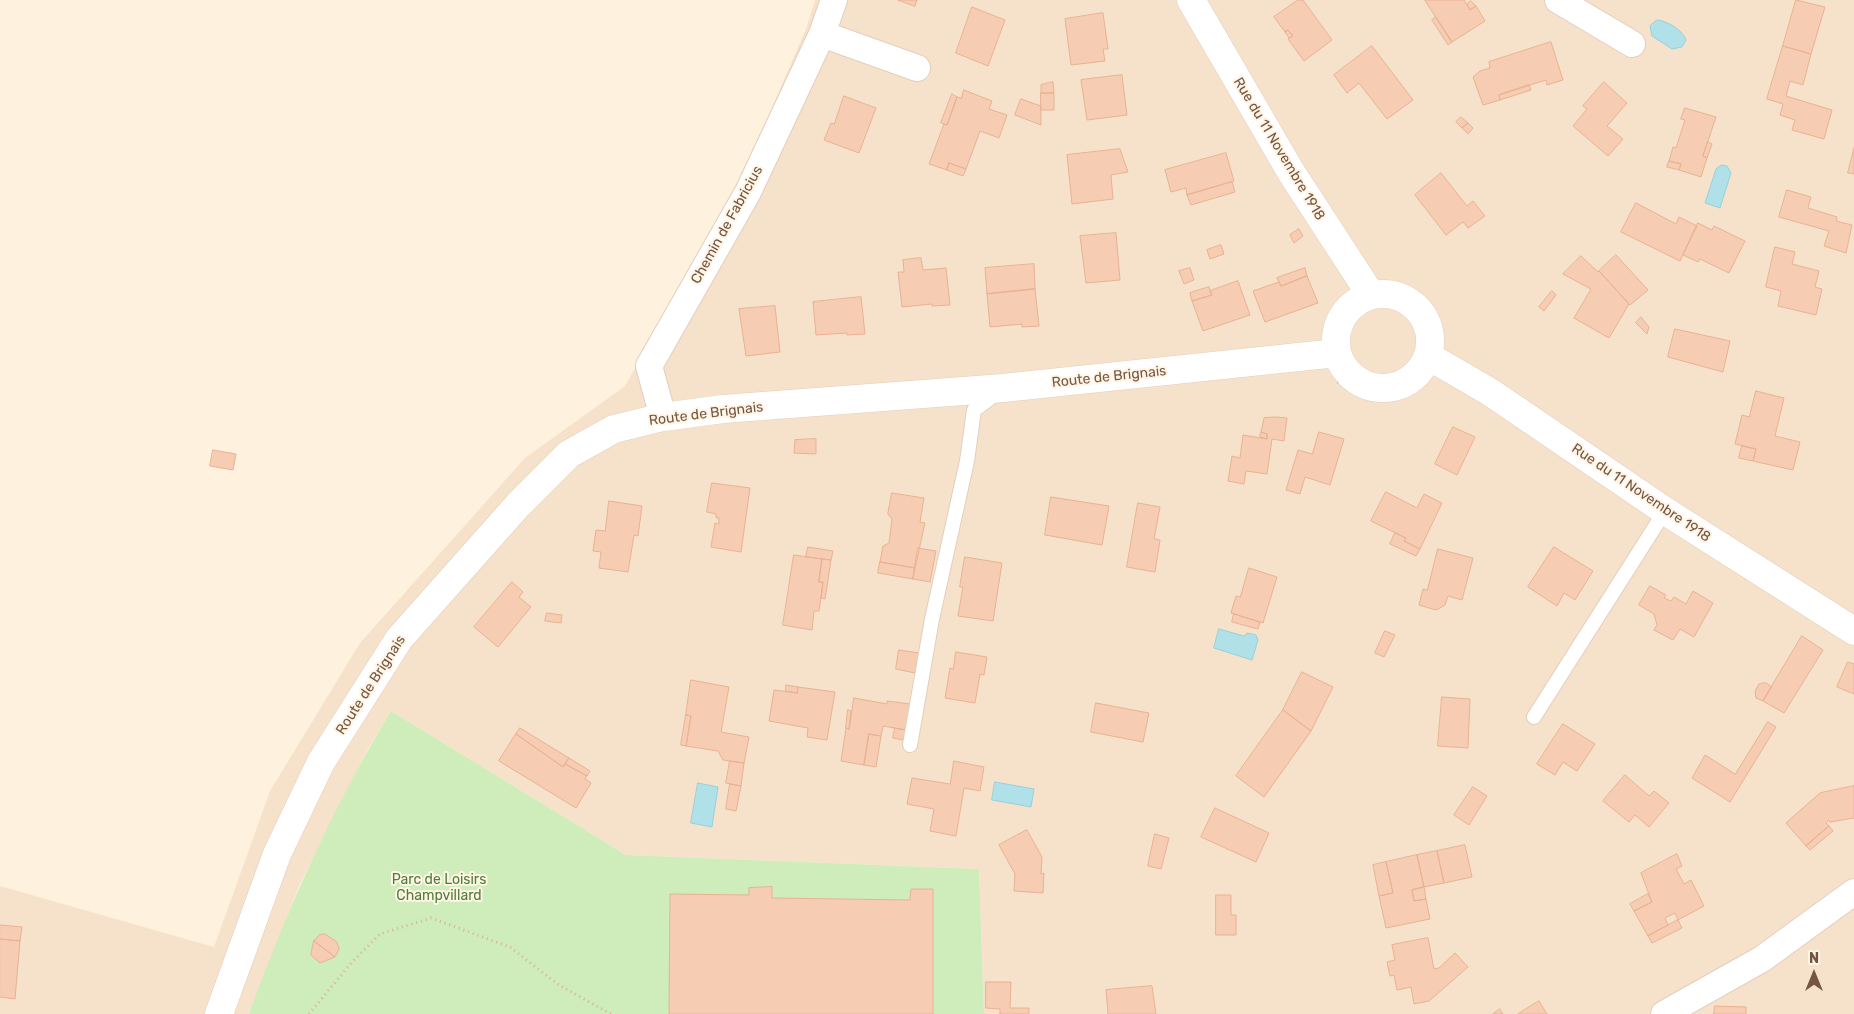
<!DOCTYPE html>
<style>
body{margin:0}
#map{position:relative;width:1854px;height:1014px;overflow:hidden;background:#fef1dd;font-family:Rubik,sans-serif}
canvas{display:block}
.north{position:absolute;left:1789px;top:949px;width:50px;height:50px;-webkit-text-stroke:4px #fff5e5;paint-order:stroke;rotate:0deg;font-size:14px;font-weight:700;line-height:20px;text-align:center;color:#755544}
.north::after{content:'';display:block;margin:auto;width:18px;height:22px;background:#755544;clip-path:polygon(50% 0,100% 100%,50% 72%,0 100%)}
</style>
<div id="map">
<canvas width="1854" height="1014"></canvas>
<div class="north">N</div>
</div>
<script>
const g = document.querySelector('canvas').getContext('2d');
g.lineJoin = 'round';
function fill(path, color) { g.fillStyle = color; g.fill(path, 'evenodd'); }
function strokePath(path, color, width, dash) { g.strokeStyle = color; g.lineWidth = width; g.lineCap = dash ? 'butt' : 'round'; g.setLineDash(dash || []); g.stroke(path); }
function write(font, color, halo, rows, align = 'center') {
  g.font = font + ' Rubik,sans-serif'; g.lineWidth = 4; g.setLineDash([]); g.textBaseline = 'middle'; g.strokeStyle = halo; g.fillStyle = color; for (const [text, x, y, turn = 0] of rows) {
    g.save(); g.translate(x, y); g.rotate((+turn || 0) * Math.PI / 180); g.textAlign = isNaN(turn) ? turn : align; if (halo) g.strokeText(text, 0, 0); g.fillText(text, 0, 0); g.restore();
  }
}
fill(new Path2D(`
 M815,0H1854V1014H984L979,869L626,855L391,711L369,747L299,886L249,1014H0V886L214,947L270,791L360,643L525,458L625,386L745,170L806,29Z`), '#f6e2cb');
fill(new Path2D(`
 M391,711L626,855L979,869L984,1014H249C287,909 333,807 391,711Z`), '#cfecbb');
const water = new Path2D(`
 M1657,20C1666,20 1684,31 1686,40L1682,47L1672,49L1652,36L1650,26Z
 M1722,165L1727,166L1731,173L1720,208L1705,203L1716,169Z
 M1219,629L1244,636L1247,633L1256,635L1258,640L1252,660L1214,648Z
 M995,782L1034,789L1031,807L992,800Z
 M698,783L718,787L712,827L691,823Z`);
fill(water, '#b1e1e8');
strokePath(water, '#96d1db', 1);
const building = new Path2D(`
 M898,0H917L915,6Z
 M1298,0H1303L1332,40L1304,61L1288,39L1293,36L1288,30L1285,32L1274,17Z
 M1425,0H1464L1470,10L1476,6L1485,21L1452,42Z
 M1796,0L1825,7L1811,54L1783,46Z
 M1471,1L1476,6L1470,10L1467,4Z
 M972,7L1005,20L988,66L956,53Z
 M1103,13L1108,49H1103L1105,61L1071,65L1065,19Z
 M1436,17L1452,42L1448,45L1432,20Z
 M1288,30L1293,36L1289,38L1285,32Z
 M1551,42L1563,80L1547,85L1546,80L1499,95L1500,100L1483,105L1473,77L1480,71L1490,68L1489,62Z
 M1372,46L1413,100L1387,119L1359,83L1347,93L1334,75Z
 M1783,46L1811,54L1803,85L1790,81L1786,96L1832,110L1824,139L1792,130L1795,120L1780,115L1783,104L1767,99Z
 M1122,75L1127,115L1087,120L1081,80Z
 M1053,82L1054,93H1041V85Z
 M1604,82L1627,103L1607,126L1623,139L1608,156L1573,126L1587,109L1583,106Z
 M1529,85L1531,90L1500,100L1499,95Z
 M964,90L992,101L989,109L1007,115L999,138L980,131L966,169L949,163L947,170L929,164L944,124L947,125L957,97L961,98Z
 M1041,93H1054V110H1041Z
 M952,94L957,97L947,125L941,123Z
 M844,96L876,108L859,153L824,140L831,123L834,124Z
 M1021,99L1041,106V125L1015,115Z
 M1685,108L1716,117L1703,156L1707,158L1701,177L1679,170L1681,164L1669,161L1673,147L1676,148L1685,120L1681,119Z
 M1461,117L1468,123L1462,128L1456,122Z
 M1468,123L1473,128L1468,134L1462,128Z
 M1708,142L1712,144L1707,158L1703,156Z
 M1854,148V174L1848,173Z
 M1120,149L1128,172L1111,175L1113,199L1072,204L1067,155Z
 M1226,153L1234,181L1187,195L1186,188L1171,192L1165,170Z
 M1669,161L1681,164L1679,170L1667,167Z
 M949,163L966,169L963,176L947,170Z
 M1441,173L1467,206L1473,201L1485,216L1468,228L1463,222L1446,235L1415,195Z
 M1232,182L1235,192L1191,205L1187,195Z
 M1787,190L1811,197L1808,208L1837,217L1836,221L1852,225L1846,253L1824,246L1829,231L1779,217Z
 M1636,203L1676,224L1679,217L1697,226L1680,261L1621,232Z
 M1698,223L1712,230L1714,226L1745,241L1729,273L1700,259L1698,262L1683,255Z
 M1299,229L1303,236L1294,243L1290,235Z
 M1116,233L1120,280L1086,283L1080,236Z
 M1221,245L1224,254L1210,259L1207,250Z
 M1775,247L1795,252L1792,264L1819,271L1815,287L1822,289L1816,315L1778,306L1781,291L1766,287Z
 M1616,255L1648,290L1630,305L1599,271Z
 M1581,256L1598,272L1599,271L1629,304L1609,338L1574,318L1591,289L1563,274Z
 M921,258L923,270L946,268L950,305L932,306V304L902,307L898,272H904L903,260Z
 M1034,264L1035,289L987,294L985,268Z
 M1190,268L1194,280L1184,284L1179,271Z
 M1305,268L1307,276L1281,286L1277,278Z
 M1307,276L1318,303L1265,322L1253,291L1279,282L1281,286Z
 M1238,281L1250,315L1203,331L1192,301L1212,295L1210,291Z
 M1209,287L1212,295L1192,301L1190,293Z
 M1035,289L1039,326L1022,327V324L990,327L987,294Z
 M1552,291L1556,295L1544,311L1539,307Z
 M861,297L865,334L847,335V333L816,335L813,302Z
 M775,306L780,352L746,356L739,309Z
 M1641,317L1649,327L1647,334L1636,323Z
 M1675,329L1730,341L1723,372L1668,357Z
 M1756,391L1784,398L1775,436L1800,442L1793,470L1753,461L1756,449L1735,444L1742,415L1749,417Z
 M1276,417L1287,418L1284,441L1272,439L1267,474L1246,471L1244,484L1228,481L1232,456L1240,458L1243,435L1267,439V434L1261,432L1264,418Z
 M1453,427L1475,437L1457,475L1435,464Z
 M1261,432L1267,434V439L1260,437Z
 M1319,432L1344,439L1330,485L1305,477L1300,494L1286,490L1298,450L1312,454Z
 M816,439V454L794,453L795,440Z
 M1742,446L1756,449L1753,461L1739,458Z
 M213,450L236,454L233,470L210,466Z
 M712,483L750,488L741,552L711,547L715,523L719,524V518H716V514L707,512Z
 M1386,492L1417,508L1424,494L1442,503L1420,549L1404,541L1406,538L1371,521Z
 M892,493L924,498L920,522L925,523L915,568L880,562L883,546L889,543L892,519L888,514Z
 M1051,497L1109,506L1102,545L1045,535Z
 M609,501L642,506L638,536L634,535L628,572L599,568L601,552L593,551L596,530L605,531Z
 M1138,503L1160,507L1154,539L1160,540L1155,572L1127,567Z
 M1395,533L1406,538L1404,541L1420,549L1416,556L1390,544Z
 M808,547L833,551L831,560L806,557Z
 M1554,547L1593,571L1575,600L1564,593L1557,606L1528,587Z
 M918,548L936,551L930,582L913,579Z
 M1438,549L1473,558L1462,600L1448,596L1445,605L1436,610L1419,605L1423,589L1427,590Z
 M794,555L822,559L819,582H823L819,611H814L812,630L783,625Z
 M965,557L1002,563L993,621L958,616L963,587H960Z
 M822,559L831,560L825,599L821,598L823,582H819Z
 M880,562L915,568L913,579L878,573Z
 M1249,568L1277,577L1263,623L1231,613L1236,596L1240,597Z
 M512,582L523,592L519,597L531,607L498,647L474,627Z
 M1650,586L1666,595L1664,598L1671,601L1674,597L1686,604L1693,591L1713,603L1694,637L1680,629L1673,640L1654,630L1657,625L1654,614L1639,605Z
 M547,613L562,615L561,623L545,621Z
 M1234,614L1260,622L1258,629L1232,622Z
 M1385,631L1395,635L1384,657L1375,653Z
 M1802,636L1823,650L1784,713L1763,701Z
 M899,650L919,653L915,673L896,669Z
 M956,652L987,657L984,675L980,674L975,703L945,698L950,668L953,669Z
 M1848,662L1854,664V694L1837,687Z
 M1302,672L1333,687L1311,731L1283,710Z
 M691,680L729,687L721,732L749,737L744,763L723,760L718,751L686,746L691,716L686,715Z
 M1766,683L1772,687L1763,701L1756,698L1755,691L1759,684Z
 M786,685L798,687L797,693L786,691Z
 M798,687L835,692L827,740L807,737L808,728L769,721L774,690L797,693Z
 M1442,697L1470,699L1468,748L1438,746Z
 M854,698L887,704V701L910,704L906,730L883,726L881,736L869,734L864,765L841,761L846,728L849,729Z
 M1096,703L1149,713L1143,742L1091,732Z
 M848,710L851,711L849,729L846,728Z
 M1283,710L1311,731L1264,797L1236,776Z
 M686,715L691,716L686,746L681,745Z
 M1768,722L1776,727L1730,802L1692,778L1705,755L1735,774Z
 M1563,724L1595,744L1577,771L1563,762L1555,775L1537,764Z
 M520,728L569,758L563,767L516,734Z
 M895,728L906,730L904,740L893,738Z
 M516,734L563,767L565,764L587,776L585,779L591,783L576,808L499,761Z
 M869,734L881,736L876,767L864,765Z
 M569,758L590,771L587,776L565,764Z
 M730,761L744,763L741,786L726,783Z
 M954,761L984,767L980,791L964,788L956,836L930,831L934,809L907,804L912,778L950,784Z
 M1625,775L1649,796L1654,791L1669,803L1649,827L1635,815L1629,822L1603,801Z
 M730,784L741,786L736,811L726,809Z
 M1854,786V818L1830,822L1829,820L1826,823L1829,826L1806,846L1786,823L1820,793Z
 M1473,787L1487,796L1469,825L1454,815Z
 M1215,808L1269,833L1256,862L1201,837Z
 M1829,826L1833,831L1810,850L1806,846Z
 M1027,830L1042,857L1041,874L1044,873L1043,893L1014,891L1015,874L999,845Z
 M1155,834L1169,838L1161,869L1148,866Z
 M1465,845L1472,877L1444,883L1437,851Z
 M1437,851L1444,883L1424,887L1417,855Z
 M1677,854L1682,866L1676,869L1684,884L1691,880L1704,906L1678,920L1675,913L1665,918L1668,925L1648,936L1634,911L1652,902L1641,873Z
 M1417,855L1424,887L1412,890L1414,901L1426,899L1430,919L1386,928L1379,896L1393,893L1386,862Z
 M1386,862L1393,893L1379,896L1373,865Z
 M772,887V898L910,900L911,889H933V1014H669L670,894L749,895V888Z
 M1424,887L1426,899L1414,901L1412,890Z
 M1648,894L1652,902L1634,911L1630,904Z
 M1216,895H1231V915H1236V935H1216Z
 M1678,920L1682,928L1652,943L1648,936Z
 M0,925L22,927L20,941L0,939Z
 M325,934L337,942L339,949L335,957L314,941L319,935Z
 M1428,938L1434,969L1439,968L1455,953L1468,967L1429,1001L1414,1004L1411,987L1397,990L1394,975L1390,976L1387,962L1395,960L1392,945Z
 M0,939L20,941L15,999L0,997Z
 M314,941L335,957L320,963L311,955Z
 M986,982H1011L1010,1008H1029V1014H1000V1009L986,1008Z
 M1152,986L1156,1014H1108L1106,990Z
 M1539,1001L1547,1014H1518Z
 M1715,1006L1746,1007V1014H1714Z
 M1500,1009L1503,1014H1493Z`);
fill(building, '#f6cdb3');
strokePath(building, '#e9b292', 1);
const service = new Path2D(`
 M1534,717L1665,511
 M910,745L932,619L967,461L974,410L997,393`);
const minor = new Path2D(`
 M1558,0L1632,44
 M822,34L917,68
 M663,417L649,366L748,192L822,34L834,0
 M1664,1014L1762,959L1854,892`);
const tertiary = new Path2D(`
 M1191,0L1291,172L1371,295
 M1336 341a47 47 0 1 1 94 0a47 47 0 1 1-94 0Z
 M1428,356L1490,392L1665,511L1854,631
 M219,1014L277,854L321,762L399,639L518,505L569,454L614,429L663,417L723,409L1003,388L1337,353`);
strokePath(service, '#e4cebc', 16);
strokePath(minor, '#e4cebc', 28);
strokePath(tertiary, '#e4cebc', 29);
strokePath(new Path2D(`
 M1337,382L1371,387
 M309,1014L352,962L380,934L431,918L510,947L559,985L611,1014`), '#dab096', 3, [1, 4]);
strokePath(service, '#fff', 14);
strokePath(minor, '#fff', 26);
strokePath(tertiary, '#fff', 28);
write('14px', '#755544', '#fff5e5', [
 ["Rue du 11 Novembre 1918",1279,149,59],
 ["Chemin de Fabricius",727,225,-61],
 ["Route de Brignais",1109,377,-6],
 ["Route de Brignais",706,414,-7],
 ["Rue du 11 Novembre 1918",1641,493,34],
 ["Route de Brignais",371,685,-57]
]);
write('14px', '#4f7c3b', '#fff5e5', [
 ["Parc de Loisirs",439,880],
 ["Champvillard",439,896]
]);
</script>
